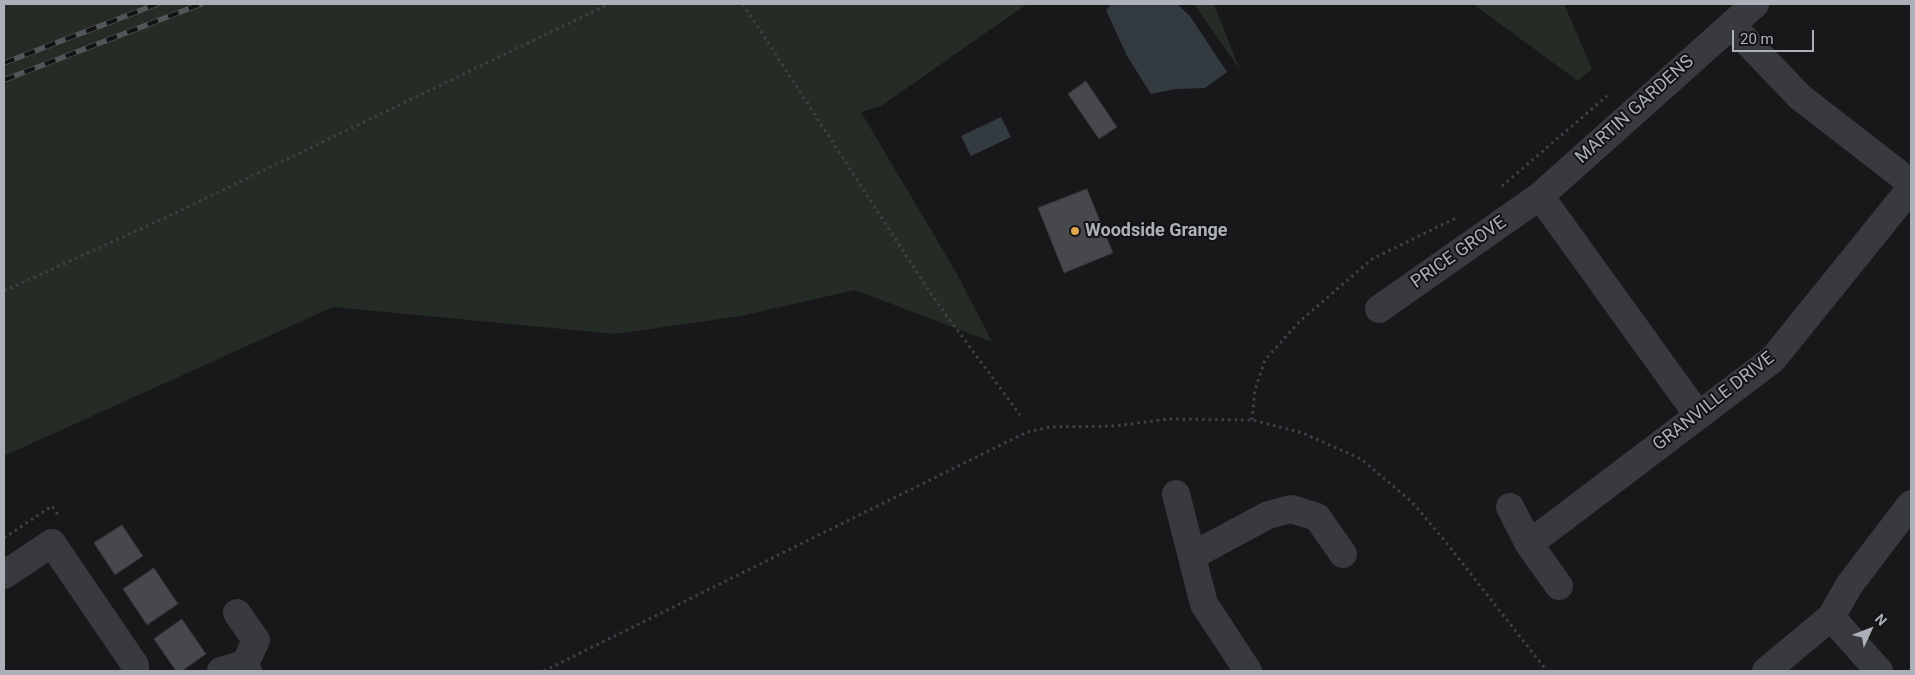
<!DOCTYPE html>
<style>
body{margin:0}
#map{position:relative;width:1915px;height:675px;overflow:hidden;background:#18181a;font-family:Roboto,sans-serif}
canvas{display:block}
.frame{position:absolute;inset:0;border:5px solid #acb0b8;pointer-events:none}
.north{position:absolute;left:1845px;top:605px;width:50px;height:50px;-webkit-text-stroke:4px #131315;paint-order:stroke;rotate:47deg;font-size:14px;font-weight:700;line-height:20px;text-align:center;color:#acb0b8}
.north::after{content:'';display:block;margin:auto;width:18px;height:22px;background:#acb0b8;clip-path:polygon(50% 0,100% 100%,50% 72%,0 100%)}
.scale{position:absolute;left:1732px;top:30px;width:82px;height:22px;box-sizing:border-box;border:2px solid #acb0b8;border-top:0;padding-left:6px;font-size:15px;line-height:18px;white-space:nowrap;color:#acb0b8;-webkit-text-stroke:4px #131315;paint-order:stroke}
</style>
<div id="map">
<canvas width="1915" height="675"></canvas>
<div class="frame"></div>
<div class="north">N</div>
<div class="scale">20 m</div>
</div>
<script>
const g = document.querySelector('canvas').getContext('2d');
g.lineJoin = 'round';
function fill(path, color) { g.fillStyle = color; g.fill(path, 'evenodd'); }
function strokePath(path, color, width, dash) { g.strokeStyle = color; g.lineWidth = width; g.lineCap = dash ? 'butt' : 'round'; g.setLineDash(dash || []); g.stroke(path); }
function write(font, color, halo, rows, align = 'center') {
  g.font = font + ' Roboto,sans-serif'; g.lineWidth = 4; g.setLineDash([]); g.textBaseline = 'middle'; g.strokeStyle = halo; g.fillStyle = color; for (const [text, x, y, turn = 0] of rows) {
    g.save(); g.translate(x, y); g.rotate((+turn || 0) * Math.PI / 180); g.textAlign = isNaN(turn) ? turn : align; if (halo) g.strokeText(text, 0, 0); g.fillText(text, 0, 0); g.restore();
  }
}
fill(new Path2D(`
 M4,4H1027L881,106L861,112L957,274L992,342L855,290L741,316L615,334L333,307L4,456Z
 M1194,4H1214L1240,70Z
 M1473,4H1564L1592,69L1578,81Z`), '#242c25');
fill(new Path2D(`
 M1112,4H1177L1190,16L1227,72L1205,88L1176,89L1151,94L1127,56L1106,10Z
 M1001,117L1011,137L971,156L961,136Z`), '#333b41');
const building = new Path2D(`
 M1086,81L1117,127L1099,139L1068,94Z
 M1087,189L1113,253L1064,273L1038,208Z
 M122,525L143,556L115,575L94,543Z
 M154,568L178,604L147,625L123,589Z
 M182,619L206,654L182,671H176L154,639Z`);
fill(building, '#47484c');
strokePath(building, '#323235', 1);
strokePath(new Path2D(`
 M743,4L933,297L1020,415
 M1502,186L1607,96
 M4,291L171,215L609,4
 M1252,420L1255,390L1265,360L1299,322L1372,259L1458,217
 M4,538L52,506L59,516
 M544,671L1027,432L1050,427L1115,426L1169,419L1252,420L1303,433L1361,459L1412,502L1445,541L1547,671`), '#3f4145', 3, [2.5, 4]);
strokePath(new Path2D(`
 M1731,25L1800,97L1911,183
 M1540,196L1698,415
 M1379,309L1540,196L1755,4
 M1176,494L1204,604L1248,671
 M1510,507L1529,544L1559,586
 M1529,544L1773,359L1911,188
 M1192,556L1268,515L1291,509L1317,517L1343,554
 M4,575L52,543L135,665V671
 M237,613L256,640L245,664
 M1831,617L1879,671
 M221,671L245,664L248,671
 M1766,671L1831,617L1850,584L1911,504`), '#393a3e', 28);
const rail = new Path2D(`
 M4,63L157,4
 M4,80L201,4`);
strokePath(rail, '#535559', 5.5);
strokePath(rail, '#131315', 4, [11]);
for (const [x, y, r, color] of [
 [1075,231,5,"#dfa54b"]
]) { const dot = new Path2D(); dot.arc(x, y, r, 0, 2 * Math.PI); g.fillStyle = color; g.fill(dot); strokePath(dot, '#131315', 2); }
write('18px', '#acb0b8', '#131315', [
 ["MARTIN GARDENS",1635,110,-42],
 ["PRICE GROVE",1459,253,-35],
 ["GRANVILLE DRIVE",1714,402,-38]
]);
write('bold 18px', '#acb0b8', '#131315', [
 ["Woodside Grange",1085,231]
], 'left');
</script>
